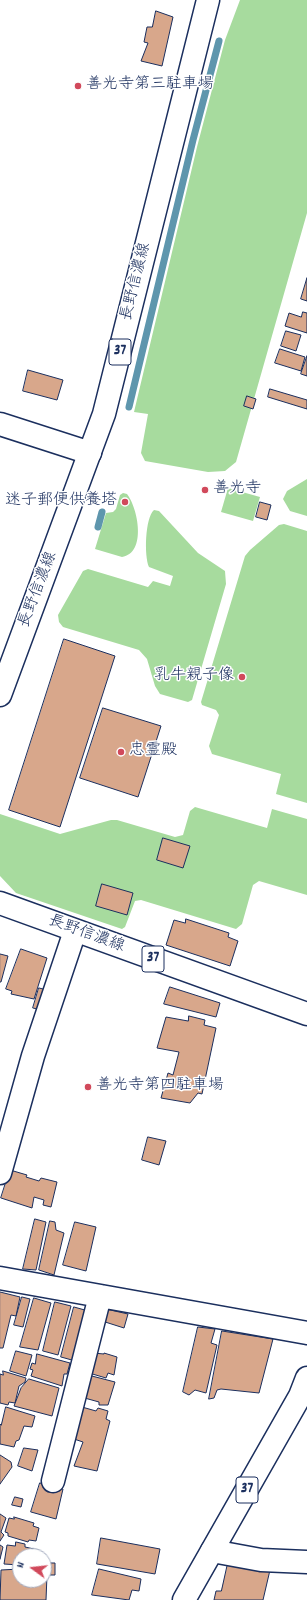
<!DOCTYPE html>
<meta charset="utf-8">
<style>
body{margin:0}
#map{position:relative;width:307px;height:1600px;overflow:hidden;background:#fff;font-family:Dekko,sans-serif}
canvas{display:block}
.north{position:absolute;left:12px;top:1548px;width:40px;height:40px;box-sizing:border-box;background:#fff;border:1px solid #a4acbf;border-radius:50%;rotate:285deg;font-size:11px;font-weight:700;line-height:16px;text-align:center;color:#1b2f5e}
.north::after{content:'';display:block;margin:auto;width:14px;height:18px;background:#d1495b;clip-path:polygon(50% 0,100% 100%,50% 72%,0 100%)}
</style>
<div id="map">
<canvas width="307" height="1600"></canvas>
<div class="north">N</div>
</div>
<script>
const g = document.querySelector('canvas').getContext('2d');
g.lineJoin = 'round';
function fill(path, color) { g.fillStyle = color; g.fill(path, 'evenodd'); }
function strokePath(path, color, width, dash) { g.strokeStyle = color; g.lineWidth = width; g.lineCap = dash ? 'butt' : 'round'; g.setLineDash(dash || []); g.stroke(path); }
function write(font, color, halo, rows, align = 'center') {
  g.font = font + ' Dekko,"Klee One",sans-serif'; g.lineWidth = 3; g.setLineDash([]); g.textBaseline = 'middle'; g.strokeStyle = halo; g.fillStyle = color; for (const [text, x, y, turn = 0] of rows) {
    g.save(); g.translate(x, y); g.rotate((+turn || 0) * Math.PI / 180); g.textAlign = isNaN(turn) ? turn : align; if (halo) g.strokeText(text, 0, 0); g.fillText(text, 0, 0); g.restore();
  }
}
fill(new Path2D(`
 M240,0H307V213L236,462L225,471L208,472L145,461L141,453L148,414L134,412L197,147L225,40Z
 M307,479V516L290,511L283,499L287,491Z
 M228,488L260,497L253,521L221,512Z
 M123,493L127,494C138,508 147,553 122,557L95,549L106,513L113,512L116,509L120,495Z
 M154,510L159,511L198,553L225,571L226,584L192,700L188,702L160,694L155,686L147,659L139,650L63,627L59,622L58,615L83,571L88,569L148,587L153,581L170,586L173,576L149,567C144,556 145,518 154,510Z
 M284,524L307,531V803L276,794L281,774L212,754L209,746L219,715L216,710L202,705L201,702L245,556L250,550L279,525Z
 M195,807L267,828L272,809L307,819V895L259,881L253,885L242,924L236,929L141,900L135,901L125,927L122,929L16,893L0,876V814L60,834L111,820H117L175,837L183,835L190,811Z`), '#a7db9e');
strokePath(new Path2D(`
 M129,407L193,140L219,41
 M98,527L102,512`), '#5e96ad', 7);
const building = new Path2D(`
 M156,11L173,17L162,66L141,61L148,43L144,42L147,27H152Z
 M307,278V301L301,299Z
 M303,312L307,313V333L285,326L289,313L301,317Z
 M286,331L301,335L296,351L281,346Z
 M280,349L305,357L301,371L275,363Z
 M307,356V376L301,374Z
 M28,370L63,380L57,400L23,391Z
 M270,389L307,400V409L268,397Z
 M247,396L256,399L253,409L244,406Z
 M260,502L271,505L267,520L256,517Z
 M64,639L115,656L60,827L9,810Z
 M103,708L161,726L138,797L80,778Z
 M163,838L190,846L183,868L157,860Z
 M102,884L133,893L127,915L96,906Z
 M186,919L229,933L228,937L238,941L230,966L166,945L174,920L185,923Z
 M21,949L47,958L34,999L11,994L12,991L6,989Z
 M0,954L8,956L1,982H0Z
 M170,987L220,1003L216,1017L164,1004Z
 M39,988L47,990L41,1010L33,1008Z
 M189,1016L205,1020L204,1025L216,1028L202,1094L198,1093L190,1103L161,1098L168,1073L173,1075L179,1052L157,1048L166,1017L188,1021Z
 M148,1137L166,1141L159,1165L142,1160Z
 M10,1170L27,1175L26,1177L39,1181L41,1178L57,1182L51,1207L43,1205L44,1200L34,1197L32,1208L1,1198Z
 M35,1219L46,1222L36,1270L23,1269Z
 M50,1221L55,1222L56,1230L64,1233L54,1275L39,1270Z
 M75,1222L96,1227L86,1271L63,1265Z
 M0,1292L20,1297L16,1316L11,1315L3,1348H0Z
 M22,1297L30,1299L23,1327L14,1325Z
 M34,1298L51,1303L38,1350L20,1347Z
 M55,1302L71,1306L58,1355L43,1351Z
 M74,1307L92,1312L79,1362L61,1357Z
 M106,1309L128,1314L124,1328L102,1321Z
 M198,1327L215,1329L211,1343L217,1345L206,1393L195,1390L189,1395L183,1392Z
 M222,1331L273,1339L259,1393L221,1389L217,1390L214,1398L209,1399Z
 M16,1351L32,1355L26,1376L10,1371Z
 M93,1353L104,1354V1353L117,1357L114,1375L108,1373L106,1378L89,1373Z
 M37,1354L70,1363L67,1374H64L62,1386L31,1376L33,1370L30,1369L32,1363L35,1364Z
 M3,1371L26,1378L25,1382L19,1386L15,1403L9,1402L8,1405L0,1403V1374L3,1375Z
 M88,1375L115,1382L108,1405H99V1402L81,1397Z
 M29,1379L59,1388L52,1416L14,1406L21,1388Z
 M6,1407L35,1416L32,1427L24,1426L19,1440L16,1441L14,1447L0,1444V1424L1,1425Z
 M82,1407L96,1411L98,1408L108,1411L106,1419L110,1421L97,1471L74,1466L83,1442L71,1438Z
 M24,1448L38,1450L32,1471L18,1466Z
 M0,1455L11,1462L12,1467L0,1484Z
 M40,1483L63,1489L56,1519L31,1512Z
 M15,1497L23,1499L21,1507L12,1505Z
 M0,1514L6,1518L1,1532L4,1535L0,1541Z
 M14,1517L34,1523L33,1526L39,1528L36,1541L29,1540L28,1542L8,1536V1533L5,1532L9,1518L14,1519Z
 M101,1538L160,1549L155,1574L97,1564Z
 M16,1542L25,1544V1547L34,1549L33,1556H20V1565L4,1564L7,1545L15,1546Z
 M0,1545L3,1547L0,1559Z
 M44,1563H55V1575H47L46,1600H0L1,1570L20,1569V1580H44Z
 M228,1563L270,1570L263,1600H214L216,1591H221Z
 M99,1569L141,1579L139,1591L132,1590L129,1600L92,1595Z`);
fill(building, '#d8a78b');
strokePath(building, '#1b2f5e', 1);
const minor = new Path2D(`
 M0,424L90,453
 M0,1173L33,1056L75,931
 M0,1278L307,1333
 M53,1481L100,1296
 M212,1551L261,1560L307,1562`);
const major = new Path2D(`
 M0,695L104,414L208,0
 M0,903L307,1014
 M184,1600L300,1396L307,1378`);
strokePath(minor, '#1b2f5e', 25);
strokePath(major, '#1b2f5e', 25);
strokePath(minor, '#fff', 22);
strokePath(major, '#fff', 22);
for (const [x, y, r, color] of [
 [78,86,4,"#d1495b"],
 [205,490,4,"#d1495b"],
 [125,502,4,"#d1495b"],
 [242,677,4,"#d1495b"],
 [121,752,4,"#d1495b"],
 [88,1087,4,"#d1495b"]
]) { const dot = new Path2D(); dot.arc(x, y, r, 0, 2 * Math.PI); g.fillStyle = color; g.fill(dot); strokePath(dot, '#fff', 1.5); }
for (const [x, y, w] of [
 [120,352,22],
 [153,959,22],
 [247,1490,22]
]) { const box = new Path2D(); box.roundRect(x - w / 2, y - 13, w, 26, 3); g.fillStyle = '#fff'; g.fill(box); strokePath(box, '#1b2f5e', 1); }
write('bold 15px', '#1b2f5e', null, [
 ["37",120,352],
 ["37",153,959],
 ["37",247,1490]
]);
write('16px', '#1b2f5e', '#fff', [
 ["善光寺第三駐車場",86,86],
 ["善光寺",213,490],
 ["迷子郵便供養塔",117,502,"right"],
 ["乳牛親子像",234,677,"right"],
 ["忠霊殿",129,752],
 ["善光寺第四駐車場",96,1087]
], 'left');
write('16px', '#1b2f5e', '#fff', [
 ["長野信濃線",137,282,-76],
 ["長野信濃線",39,590,-69],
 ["長野信濃線",86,935,20]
]);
</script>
